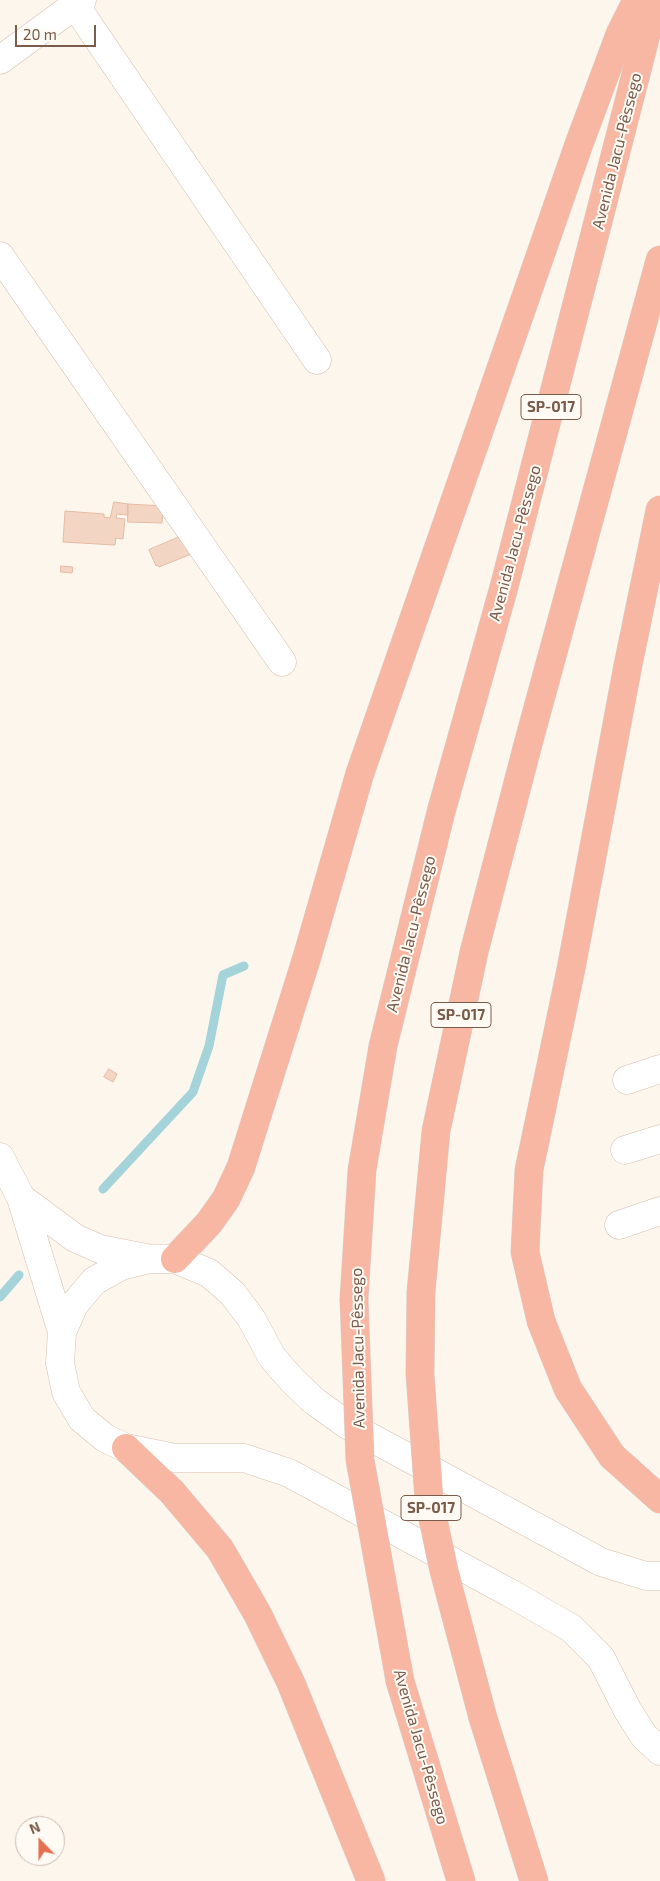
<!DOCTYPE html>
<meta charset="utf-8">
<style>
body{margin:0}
#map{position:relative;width:660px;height:1881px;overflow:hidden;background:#fdf6ec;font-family:"Exo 2",sans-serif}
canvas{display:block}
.north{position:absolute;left:15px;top:1816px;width:50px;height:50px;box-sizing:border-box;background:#fffaf3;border:1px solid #cabbb1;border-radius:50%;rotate:338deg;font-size:14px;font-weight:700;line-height:20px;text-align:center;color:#7a5c4d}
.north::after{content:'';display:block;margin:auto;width:18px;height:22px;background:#e76f51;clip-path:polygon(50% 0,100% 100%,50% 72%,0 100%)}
.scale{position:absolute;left:15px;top:25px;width:81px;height:22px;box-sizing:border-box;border:2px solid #7a5c4d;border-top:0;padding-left:6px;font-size:15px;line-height:18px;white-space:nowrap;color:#7a5c4d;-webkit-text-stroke:4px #fffaf3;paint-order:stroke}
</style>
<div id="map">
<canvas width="660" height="1881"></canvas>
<div class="north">N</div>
<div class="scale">20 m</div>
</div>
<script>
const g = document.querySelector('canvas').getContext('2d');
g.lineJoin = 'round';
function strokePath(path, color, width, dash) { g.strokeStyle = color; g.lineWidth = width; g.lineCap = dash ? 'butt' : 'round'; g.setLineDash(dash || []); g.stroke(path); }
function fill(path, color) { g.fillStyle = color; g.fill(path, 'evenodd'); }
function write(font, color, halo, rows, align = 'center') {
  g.font = font + ' "Exo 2",sans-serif'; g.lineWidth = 4; g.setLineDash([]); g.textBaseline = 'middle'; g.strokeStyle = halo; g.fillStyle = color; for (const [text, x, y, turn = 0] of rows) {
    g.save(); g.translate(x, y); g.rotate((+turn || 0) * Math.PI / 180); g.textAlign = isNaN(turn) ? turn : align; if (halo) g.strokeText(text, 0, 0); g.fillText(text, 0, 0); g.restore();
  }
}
strokePath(new Path2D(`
 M103,1189L193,1092L209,1046L223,975L244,966
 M0,1297L19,1275`), '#a5d3da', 9);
const building = new Path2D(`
 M114,502L128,504V515L117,514L116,518L125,519L123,539L116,538L115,545L63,542L65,511L104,514V517L110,518Z
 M128,504L163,506L162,523L128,522Z
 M191,532L194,553L159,567L158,565L156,566L149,550Z
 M61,566L73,567L72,573L61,572Z
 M109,1069L117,1074L113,1082L104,1077Z`);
fill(building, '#f3d5c3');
strokePath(building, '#e6bba3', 1);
const street = new Path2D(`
 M75,5L317,360
 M0,60L82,0
 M0,256L282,662
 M627,1080L660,1069
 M625,1150L660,1139
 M619,1225L660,1211`);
const secondary = new Path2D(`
 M0,1157L21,1198L62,1332
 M21,1198L75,1238L100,1249L146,1258
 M660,1576H646L601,1562L346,1424L314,1401L292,1380L272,1357L251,1318L232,1293L209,1273L175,1259H150L121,1266L94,1281L74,1305L62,1332L60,1363L66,1392L82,1419L105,1438L126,1448L175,1458H244L289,1473L510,1593L571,1628L601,1658L628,1711L644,1736L660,1751`);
const highway = new Path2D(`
 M660,510L628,665L571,969L529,1170L525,1252L541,1321L568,1389L612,1456L660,1499
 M175,1259L209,1223L226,1199L241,1167L307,957L360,773L579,144L620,34L637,0
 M421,1292L436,1131L474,952L528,744L660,260
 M354,1299L362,1170L383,1046L441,812L504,587L655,0
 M126,1448L172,1492L220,1549L257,1613L291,1683L371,1881
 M400,1681L461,1881
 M483,1718L534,1881`);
strokePath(street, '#d1beb0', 29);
strokePath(secondary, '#d6c0b0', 29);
strokePath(highway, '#dad1cd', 29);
strokePath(street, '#fff', 28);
strokePath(secondary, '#fff', 28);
strokePath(highway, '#f7b7a3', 28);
const highwayBridge = new Path2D(`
 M421,1292L420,1374L429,1500L444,1571L483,1718
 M354,1299L360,1460L400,1681`);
strokePath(highwayBridge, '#dad1cd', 29, []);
strokePath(highwayBridge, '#f7b7a3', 28);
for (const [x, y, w] of [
 [551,407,60],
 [461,1015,60],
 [431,1508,60]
]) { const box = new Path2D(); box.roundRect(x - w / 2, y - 12.5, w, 25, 4); g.fillStyle = '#fffaf3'; g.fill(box); strokePath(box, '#7a5c4d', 1); }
write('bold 15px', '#7a5c4d', null, [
 ["SP-017",551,407],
 ["SP-017",461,1015],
 ["SP-017",431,1508]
]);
write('16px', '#7a5c4d', '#fffaf3', [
 ["Avenida Jacu-Pêssego",617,151,-76],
 ["Avenida Jacu-Pêssego",515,543,-75],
 ["Avenida Jacu-Pêssego",411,934,-76],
 ["Avenida Jacu-Pêssego",358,1348,-91],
 ["Avenida Jacu-Pêssego",421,1747,74]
]);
</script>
